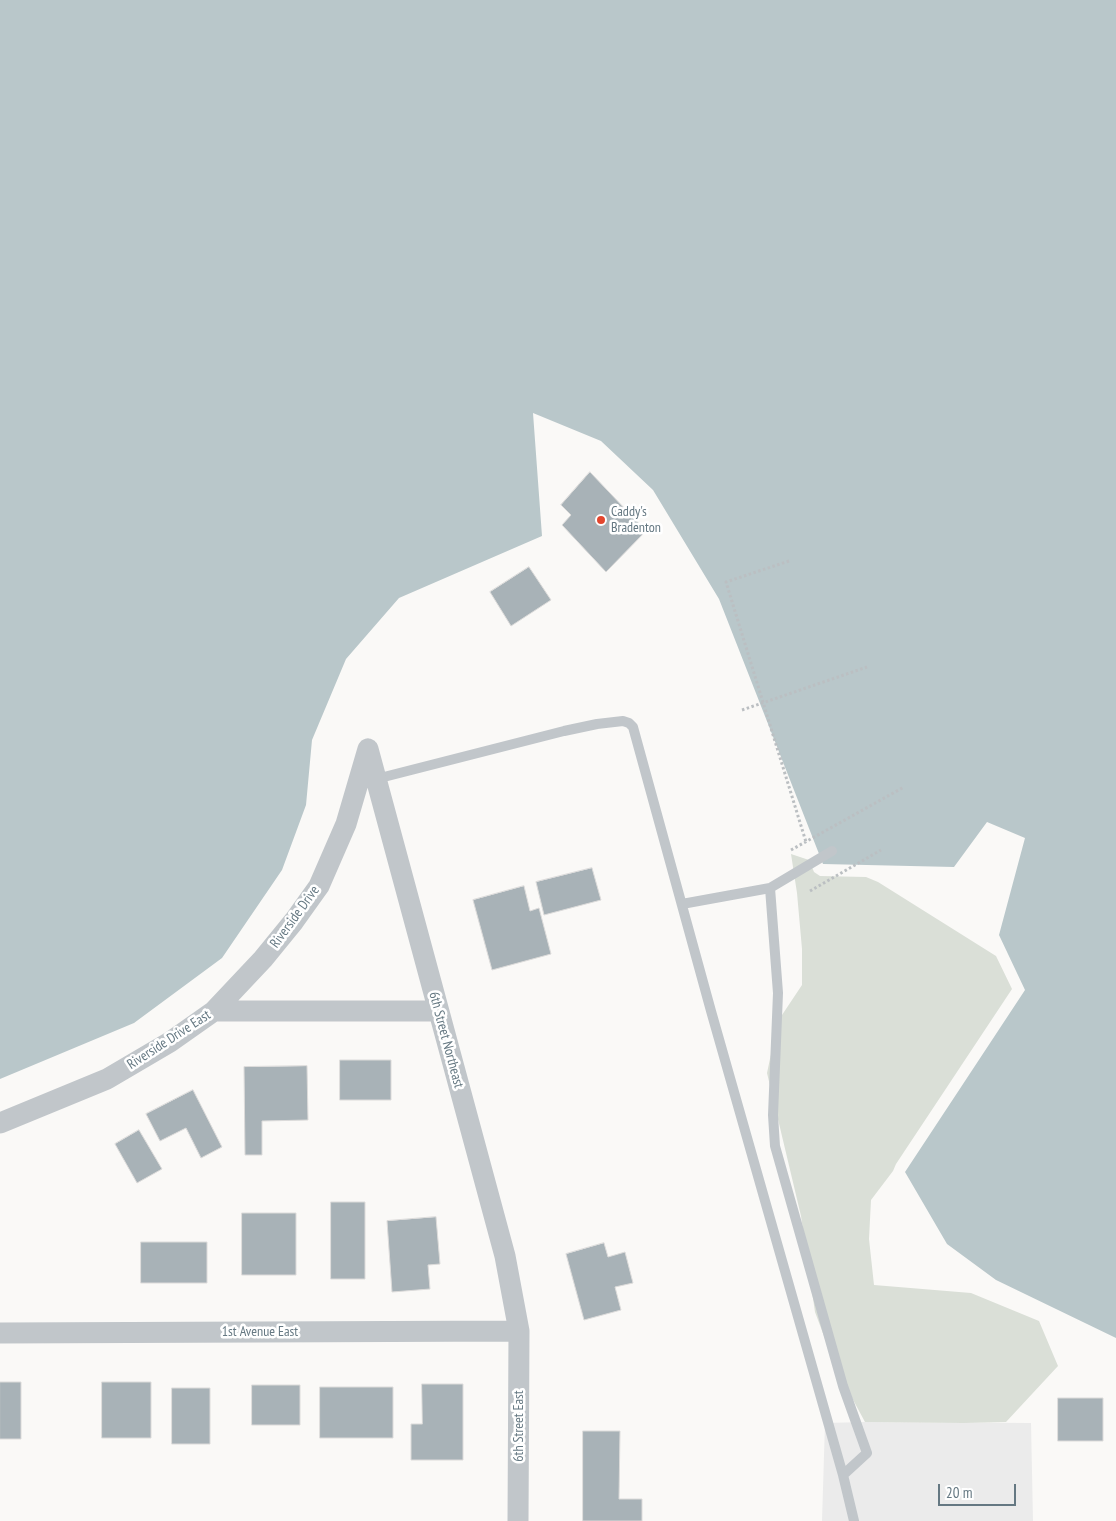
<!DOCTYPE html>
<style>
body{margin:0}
#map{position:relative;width:1116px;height:1521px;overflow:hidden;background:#faf9f7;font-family:"PT Sans Narrow",sans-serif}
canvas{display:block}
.scale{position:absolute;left:938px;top:1484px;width:78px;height:22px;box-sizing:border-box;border:2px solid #657882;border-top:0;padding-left:6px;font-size:15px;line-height:18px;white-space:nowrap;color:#657882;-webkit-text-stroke:4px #fff;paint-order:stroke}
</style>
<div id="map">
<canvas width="1116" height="1521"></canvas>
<div class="scale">20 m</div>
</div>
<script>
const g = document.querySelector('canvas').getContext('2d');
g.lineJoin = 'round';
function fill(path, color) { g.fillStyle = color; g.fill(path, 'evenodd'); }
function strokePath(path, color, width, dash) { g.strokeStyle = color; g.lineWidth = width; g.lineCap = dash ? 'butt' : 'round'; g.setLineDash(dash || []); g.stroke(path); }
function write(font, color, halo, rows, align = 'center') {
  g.font = font + ' "PT Sans Narrow",sans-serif'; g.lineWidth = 5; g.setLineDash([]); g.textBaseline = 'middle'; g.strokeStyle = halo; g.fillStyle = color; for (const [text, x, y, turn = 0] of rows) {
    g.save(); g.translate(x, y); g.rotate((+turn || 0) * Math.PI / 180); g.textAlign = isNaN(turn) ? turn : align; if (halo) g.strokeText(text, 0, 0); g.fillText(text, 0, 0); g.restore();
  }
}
fill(new Path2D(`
 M865,1422L1031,1423L1033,1521H822L825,1423Z`), '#ebebeb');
fill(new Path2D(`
 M791,854L809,860L814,872L820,876L866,877L878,882L996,956L1012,989L896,1164L893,1171L871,1200L869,1239L874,1285L971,1293L1039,1321L1058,1366L1006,1422L964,1423L865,1422L836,1368L815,1312L801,1216L767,1073L778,1021L802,985V949L797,893Z`), '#dadfd7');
fill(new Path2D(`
 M0,0H1116V1338L996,1280L947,1244L905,1172L1025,990L999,935L1025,838L987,822L954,867L823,864L719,599L653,490L601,441L533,413L542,536L399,598L346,659L312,740L306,805L282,870L222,958L134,1023L0,1079Z`), '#b9c7ca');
const building = new Path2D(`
 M590,472L646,531L606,572L562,525L571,515L561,505Z
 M529,567L551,600L511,626L490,592Z
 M592,868L601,900L544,915L536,882Z
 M524,886L530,911L539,908L551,954L492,970L473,900Z
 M340,1060H391V1100H340Z
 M307,1066L308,1120L262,1121V1155H245L244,1067Z
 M193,1090L222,1147L201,1158L186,1128L160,1141L146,1114Z
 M139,1130L162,1169L137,1183L115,1144Z
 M331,1202H365V1279H331Z
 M242,1213H296V1275H242Z
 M436,1217L440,1264L428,1265L430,1289L392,1292L387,1221Z
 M141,1242H207V1283H141Z
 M604,1243L608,1257L625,1252L633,1283L615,1287L621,1310L584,1320L566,1254Z
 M0,1382H21V1439H0Z
 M102,1382H151V1438H102Z
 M422,1384H463V1460H411V1424H422Z
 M252,1385H300V1425H252Z
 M320,1387H393V1438H320Z
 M172,1388H210V1444H172Z
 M1058,1398H1103V1441H1058Z
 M583,1431H620L619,1499H642V1521H583Z`);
fill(building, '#a8b2b7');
strokePath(building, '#dcdbda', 1);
strokePath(new Path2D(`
 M789,561L726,582L806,842
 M742,710L867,667
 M791,850L904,787
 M810,891L881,850`), '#bbbfc2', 3, [2.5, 2.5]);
strokePath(new Path2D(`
 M376,779L564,731L597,724L623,721L629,723L633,727L711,1011L843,1475L854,1521
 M770,888L832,851
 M682,904L770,888L778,993L773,1115L775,1146L843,1386L867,1453L843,1475`), '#c1c6ca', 10);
strokePath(new Path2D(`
 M368,749L505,1256L519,1331L518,1521
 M214,1011H438
 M0,1123L107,1079L170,1042L214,1011L263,959L294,921L319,886L346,824L368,749
 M0,1333L519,1331`), '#c1c6ca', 21);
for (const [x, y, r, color] of [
 [601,520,5,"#e3462e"]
]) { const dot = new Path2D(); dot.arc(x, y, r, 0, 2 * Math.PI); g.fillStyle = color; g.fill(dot); strokePath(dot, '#fff', 2); }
write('14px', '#657882', '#fff', [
 ["Caddy's",611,512],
 ["Bradenton",611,528]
], 'left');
write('14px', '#657882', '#fff', [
 ["Riverside Drive",295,917,-54],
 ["Riverside Drive East",169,1040,-33],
 ["6th Street Northeast",446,1040,75],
 ["1st Avenue East",260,1332],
 ["6th Street East",519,1426,-90]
]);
</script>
